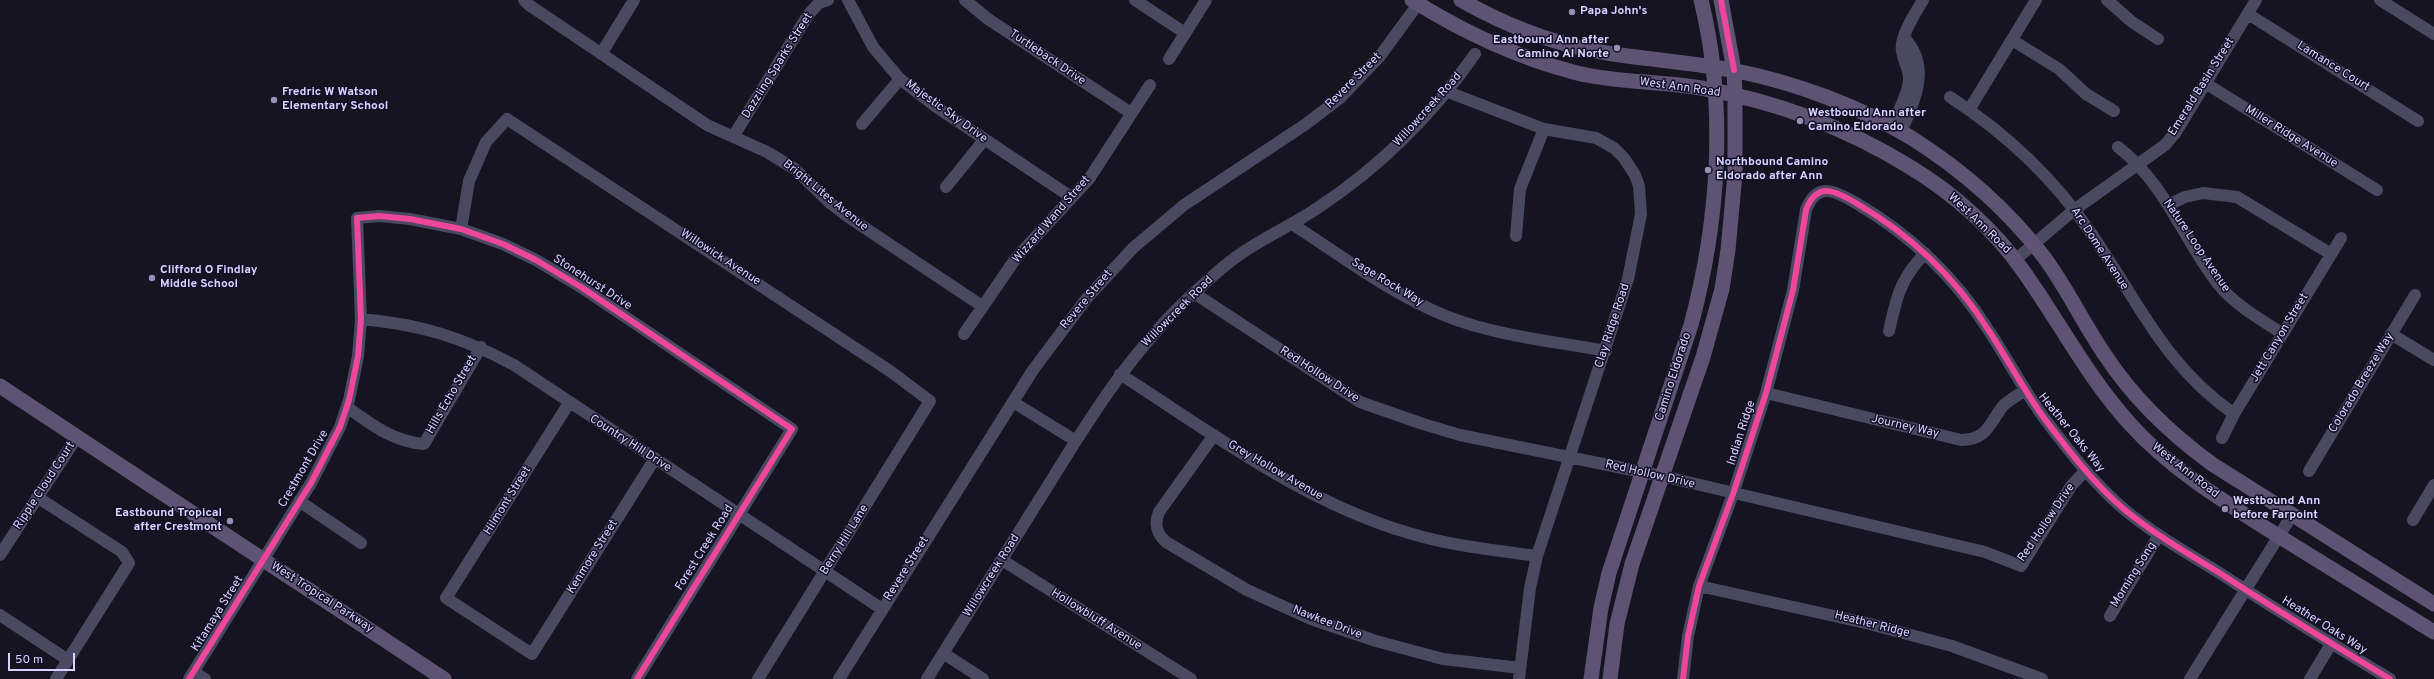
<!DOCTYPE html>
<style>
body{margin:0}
#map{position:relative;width:2434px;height:679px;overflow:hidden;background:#161421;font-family:Overpass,sans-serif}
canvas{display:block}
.scale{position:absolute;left:8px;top:653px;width:67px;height:18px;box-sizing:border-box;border:2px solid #d9d4ff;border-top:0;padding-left:5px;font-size:12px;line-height:14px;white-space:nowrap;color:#d9d4ff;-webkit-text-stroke:3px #130f26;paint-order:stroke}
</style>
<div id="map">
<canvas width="2434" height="679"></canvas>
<div class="scale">50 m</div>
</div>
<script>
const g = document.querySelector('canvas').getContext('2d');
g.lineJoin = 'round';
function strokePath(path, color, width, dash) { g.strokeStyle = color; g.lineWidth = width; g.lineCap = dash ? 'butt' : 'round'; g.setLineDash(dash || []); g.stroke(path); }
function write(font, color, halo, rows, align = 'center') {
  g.font = font + ' Overpass,sans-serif'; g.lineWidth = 3; g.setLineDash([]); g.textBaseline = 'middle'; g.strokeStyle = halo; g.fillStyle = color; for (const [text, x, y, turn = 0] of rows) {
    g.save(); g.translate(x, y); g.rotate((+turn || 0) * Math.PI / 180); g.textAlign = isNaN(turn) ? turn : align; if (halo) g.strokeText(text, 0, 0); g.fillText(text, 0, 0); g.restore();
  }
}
strokePath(new Path2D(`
 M524,0L529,5L707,125L767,152L795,169L829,202L847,216L982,306
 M848,0L873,47L900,79L935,106L1071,197
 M965,0L988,19L1131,113
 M1135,0L1185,33
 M2107,0L2132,22L2158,39
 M2380,0L2434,34
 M2248,14L2418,121
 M2012,40L2059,69L2086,94L2114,111
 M601,54L634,0
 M1169,59L1206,0
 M2205,83L2377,190
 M1448,92L1544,129L1596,138L1614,148L1624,158L1635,175L1639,186L1641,214L1628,279L1537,556L1530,588L1519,679
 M1950,97C2007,134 2053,177 2091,233C2138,301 2163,364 2234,414
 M1969,110L2036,0
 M862,124L900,79
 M1891,127C1898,112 1907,97 1909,81C1910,70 1903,61 1902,51C1899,37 1916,12 1923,0
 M1901,132C1914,102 1932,66 1904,38
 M733,137L808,15L819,3L828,0
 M2118,147C2165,183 2183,239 2218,284C2236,306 2260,319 2283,334
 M946,187L984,140
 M2168,205L2185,197L2203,193L2237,197L2331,254
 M1292,224C1342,256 1391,294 1446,316C1496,336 1553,341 1606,351
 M461,229L469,181L486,142L507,119L890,371L930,401L758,679
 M1516,236L1520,189L1544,129
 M2015,260L2074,210L2165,145L2176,132L2256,0
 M1194,293L1360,402L1423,424L1460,435L1662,476L1985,552L2021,566L2071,486L2085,471
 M361,319C419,324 462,337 514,365L882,609
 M1889,331C1897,295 1900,280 1925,253
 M964,334L1016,258L1089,179L1150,85
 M2391,334L2434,360
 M1120,374C1212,433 1303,502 1409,533C1451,546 1494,550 1537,556
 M1766,393L1961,440C1987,440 1989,424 2003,406C2008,400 2017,396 2024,391
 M1013,402L1076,441
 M569,403L446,598L532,654L654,460
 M347,407C370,424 394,442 424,444L481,347
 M1214,435L1159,512C1154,524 1156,533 1166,542L1247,590L1311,619L1376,641L1443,659L1520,668
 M2222,438L2234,414L2341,238
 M2309,471L2415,295
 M37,497L122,552L129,563L56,679
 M299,501L361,543
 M2413,520L2434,485
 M0,555L77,437
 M1002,560L1191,679
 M1699,586L1870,624L1952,646L2042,679
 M0,615L68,660
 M2110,616L2159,535
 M943,653L983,679
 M194,672L205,679
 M189,679L311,483L340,427L349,400L358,356L361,319L357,218L379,216L410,219L461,229L503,244L536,260L581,287L792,429L637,679
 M839,679L1033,370L1087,298L1133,248L1184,205L1306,124L1340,98L1380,56L1421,0
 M927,679C966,617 1005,555 1044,492C1088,421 1131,350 1194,293C1208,280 1223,266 1239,255C1264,237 1293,225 1319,207C1381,166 1432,115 1475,54
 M1683,679L1688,636L1699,586L1733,494L1766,393L1793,290L1806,210C1817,181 1836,191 1856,203C1909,234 1954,276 1987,328C2007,358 2023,389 2044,418C2069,451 2094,484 2125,510C2154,534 2187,553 2218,572C2275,609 2332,644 2390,679
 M2190,679L2292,515
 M2310,679L2331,644`), '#4a4962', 12);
strokePath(new Path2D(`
 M1412,0C1463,32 1518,58 1577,73C1618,83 1660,81 1701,88C1774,101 1847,128 1910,167C1953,193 1995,230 2024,272C2060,323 2088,378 2131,425C2169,467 2217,497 2264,527C2320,562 2377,597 2434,632
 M1461,0C1508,27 1559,46 1613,54C1654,60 1696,63 1737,71C1796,83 1858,106 1910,137C1961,169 2007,209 2044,257C2067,288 2083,323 2105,355C2133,398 2171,434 2212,464L2434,604
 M0,386L444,679
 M1591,679L1601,608L1609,573L1691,325C1719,221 1727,105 1701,0
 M1610,679L1617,624L1632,564L1703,357L1722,289L1728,250L1735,174V96L1734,70L1721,0`), '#5e5373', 15);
strokePath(new Path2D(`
 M1721,0L1734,70
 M189,679L311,483L340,427L349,400L358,356L361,319L357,218L379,216L410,219L461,229L503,244L536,260L581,287L792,429L637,679
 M1683,679L1688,636L1699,586L1733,494L1766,393L1793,290L1806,210C1817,181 1836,191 1856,203C1909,234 1954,276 1987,328C2007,358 2023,389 2044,418C2069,451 2094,484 2125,510C2154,534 2187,553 2218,572C2275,609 2332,644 2390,679`), '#ed469a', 6);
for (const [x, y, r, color] of [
 [1572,12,4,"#9591b1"],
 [1617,48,4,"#9591b1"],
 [274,100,4,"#9591b1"],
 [1800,121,4,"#9591b1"],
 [1708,170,4,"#9591b1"],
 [152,278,4,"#9591b1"],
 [2225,509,4,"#9591b1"],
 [230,521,4,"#9591b1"]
]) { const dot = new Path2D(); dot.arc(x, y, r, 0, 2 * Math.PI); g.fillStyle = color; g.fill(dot); strokePath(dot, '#130f26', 1.5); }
write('bold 12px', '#d9d4ff', '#130f26', [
 ["Papa John's",1580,12],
 ["Eastbound Ann after",1609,41,"right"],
 ["Camino Al Norte",1609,55,"right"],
 ["Fredric W Watson",282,93],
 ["Elementary School",282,107],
 ["Westbound Ann after",1808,114],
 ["Camino Eldorado",1808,128],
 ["Northbound Camino",1716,163],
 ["Eldorado after Ann",1716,177],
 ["Clifford O Findlay",160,271],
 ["Middle School",160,285],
 ["Westbound Ann",2233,502],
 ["before Farpoint",2233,516],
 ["Eastbound Tropical",222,514,"right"],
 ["after Crestmont",222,528,"right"]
], 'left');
write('12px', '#d9d4ff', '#130f26', [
 ["Turtleback Drive",1047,58,34],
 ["Dazzling Sparks Street",778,66,-58],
 ["Lamance Court",2333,67,32],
 ["Revere Street",1354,81,-45],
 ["Emerald Basin Street",2202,87,-58],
 ["West Ann Road",1680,88,8],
 ["Willowcreek Road",1428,110,-48],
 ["Majestic Sky Drive",946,112,36],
 ["Miller Ridge Avenue",2291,137,32],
 ["Bright Lites Avenue",825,196,39],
 ["Wizzard Wand Street",1052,220,-49],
 ["West Ann Road",1979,224,44],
 ["Nature Loop Avenue",2196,246,56],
 ["Arc Dome Avenue",2099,249,57],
 ["Willowick Avenue",720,258,33],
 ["Stonehurst Drive",592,283,33],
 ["Sage Rock Way",1387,283,31],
 ["Revere Street",1087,300,-50],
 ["Willowcreek Road",1178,312,-45],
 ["Clay Ridge Road",1613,326,-72],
 ["Jett Canyon Street",2280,338,-59],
 ["Red Hollow Drive",1319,375,33],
 ["Camino Eldorado",1674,377,-72],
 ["Colorado Breeze Way",2362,383,-59],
 ["Hills Echo Street",452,395,-60],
 ["Journey Way",1905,427,13],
 ["Indian Ridge",1742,433,-72],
 ["Heather Oaks Way",2071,433,51],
 ["Country Hill Drive",630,444,33],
 ["Crestmont Drive",304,469,-60],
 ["Grey Hollow Avenue",1275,471,30],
 ["West Ann Road",2185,471,38],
 ["Red Hollow Drive",1650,475,13],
 ["Ripple Cloud Court",45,486,-57],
 ["Hilmont Street",508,501,-58],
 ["Red Hollow Drive",2047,523,-56],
 ["Berry Hill Lane",845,540,-58],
 ["Forest Creek Road",705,548,-58],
 ["Kenmore Street",593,557,-58],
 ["Revere Street",907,569,-58],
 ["Morning Song",2134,575,-58],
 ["Willowcreek Road",992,576,-58],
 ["West Tropical Parkway",322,598,33],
 ["Kitamaya Street",218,614,-58],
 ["Hollowbluff Avenue",1096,620,32],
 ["Nawkee Drive",1327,623,21],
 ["Heather Ridge",1872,625,14],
 ["Heather Oaks Way",2324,626,32]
]);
</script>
